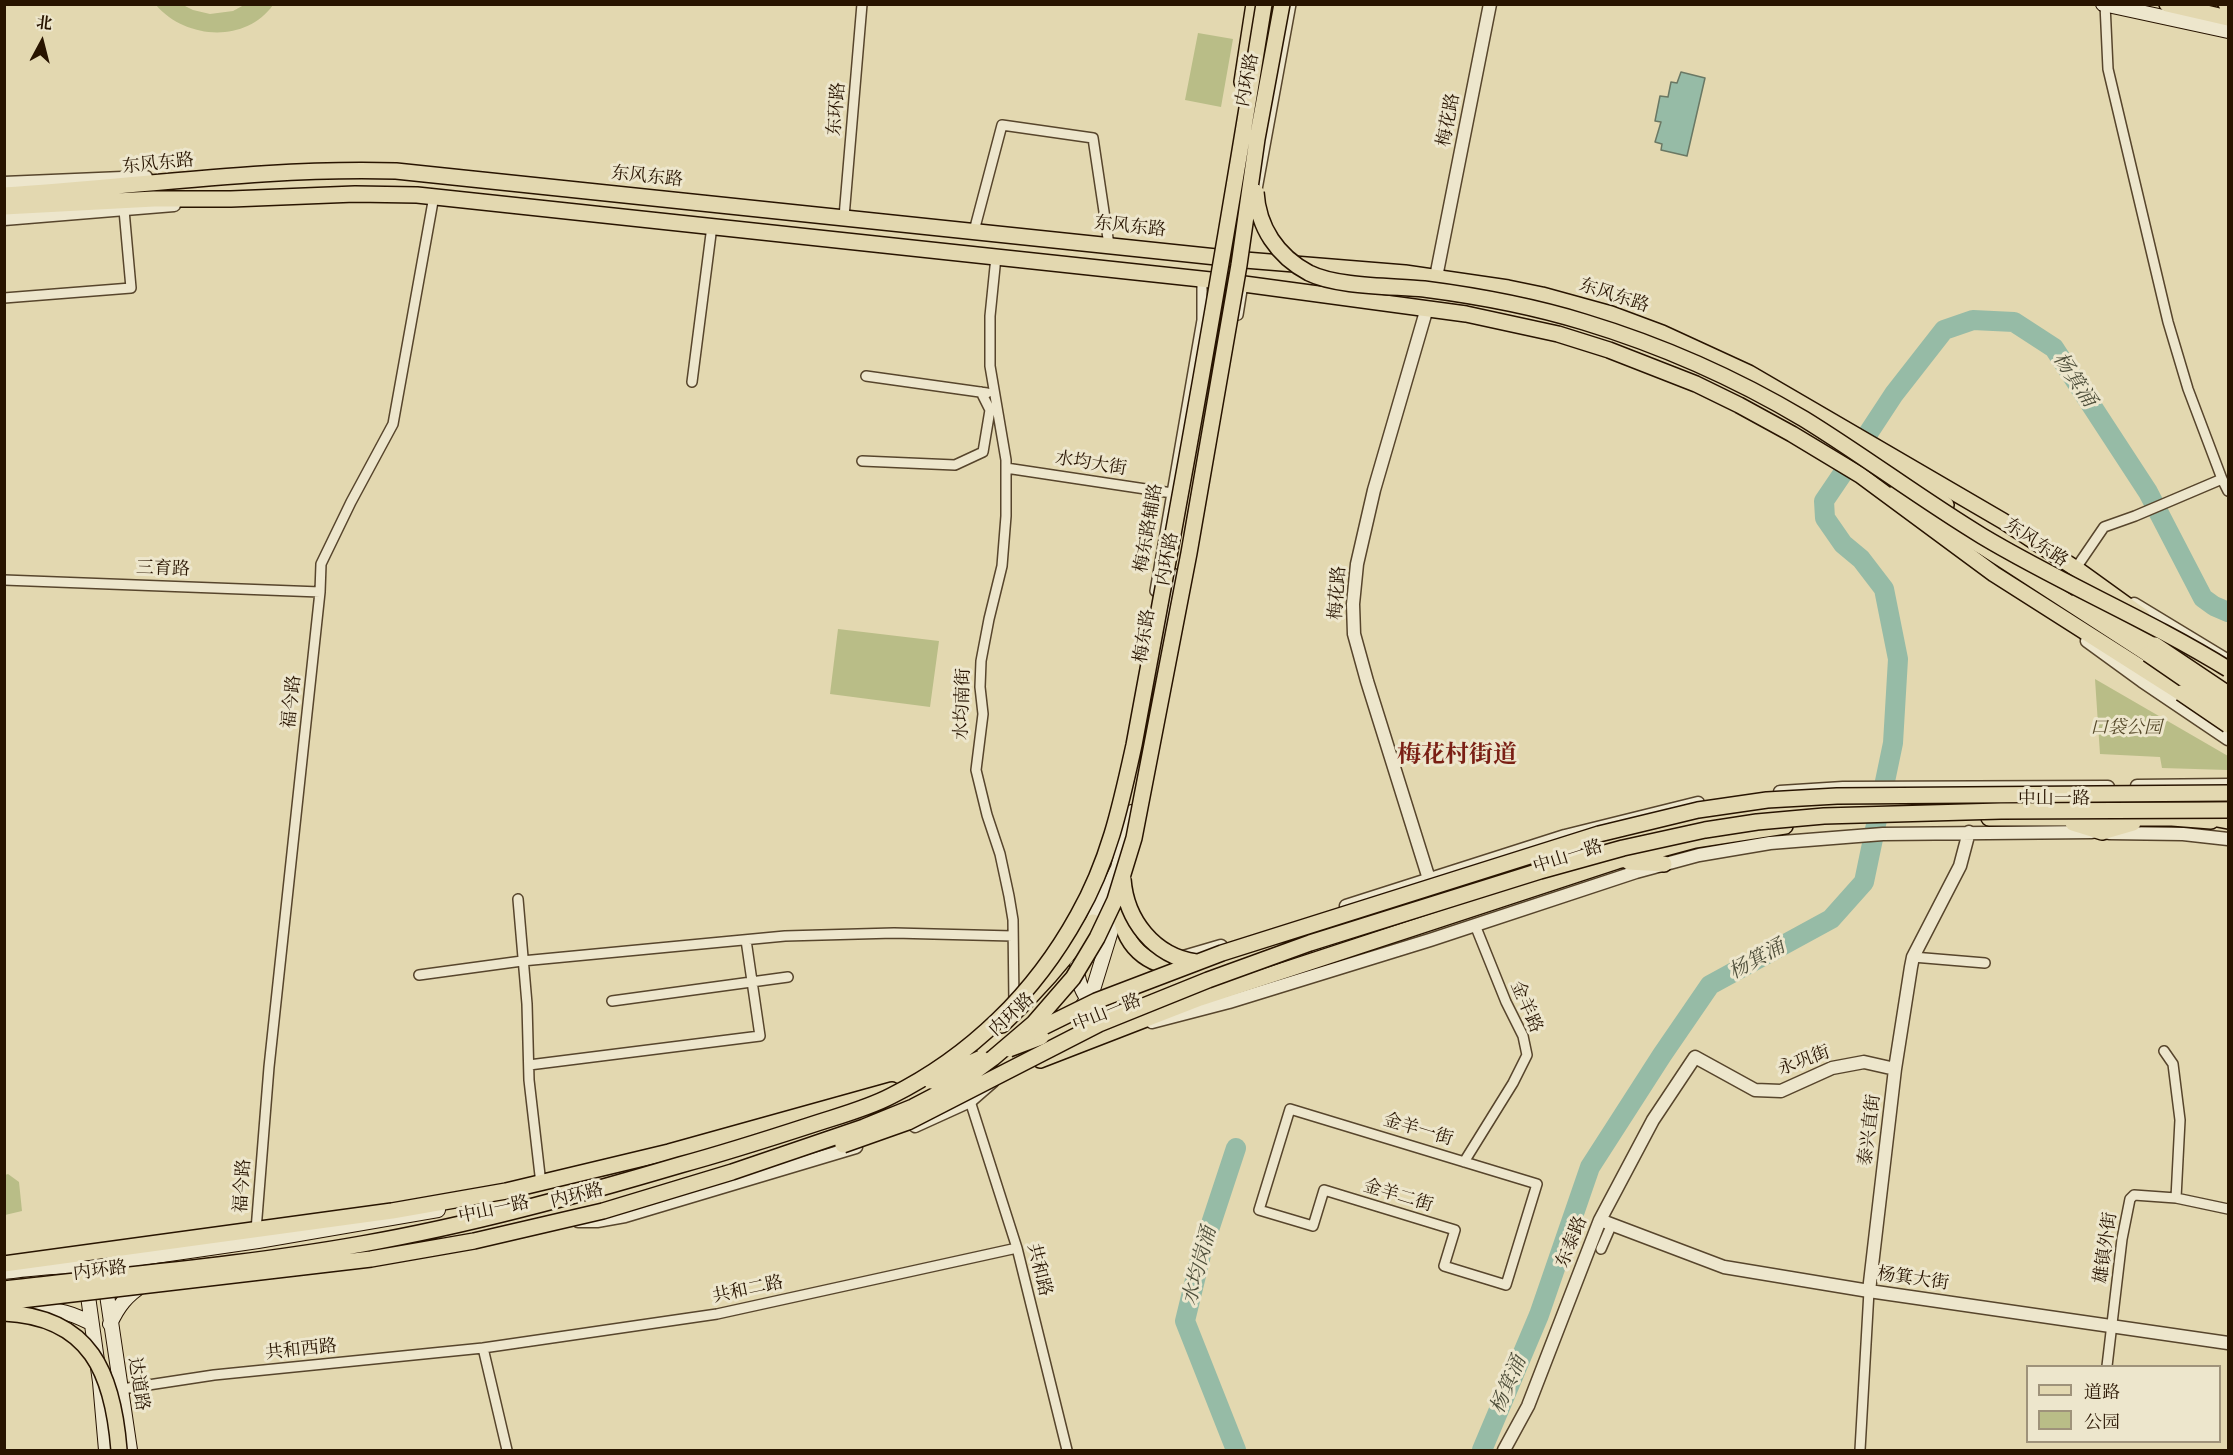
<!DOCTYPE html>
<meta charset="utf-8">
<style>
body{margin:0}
#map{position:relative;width:2233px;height:1455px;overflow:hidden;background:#e3d8b0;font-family:"Old Standard TT","Noto Serif SC",serif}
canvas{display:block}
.frame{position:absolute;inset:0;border:6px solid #281400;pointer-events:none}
.legend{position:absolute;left:2026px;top:1365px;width:195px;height:78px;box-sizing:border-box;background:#ede6cc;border:2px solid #9e927a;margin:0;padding:8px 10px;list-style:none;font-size:18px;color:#281400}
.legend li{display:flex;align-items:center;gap:12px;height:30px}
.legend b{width:30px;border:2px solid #9e927a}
.north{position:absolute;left:12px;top:12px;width:60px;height:60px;-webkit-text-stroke:4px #ede6cc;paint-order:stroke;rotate:7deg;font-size:16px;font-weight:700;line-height:24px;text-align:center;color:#281400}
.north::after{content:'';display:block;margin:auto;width:21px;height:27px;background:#281400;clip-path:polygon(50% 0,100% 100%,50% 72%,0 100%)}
</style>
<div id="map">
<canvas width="2233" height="1455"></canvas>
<div class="frame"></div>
<ul class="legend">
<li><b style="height:8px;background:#e3d8b0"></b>道路</li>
<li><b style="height:16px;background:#b9bd87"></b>公园</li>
</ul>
<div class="north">北</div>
</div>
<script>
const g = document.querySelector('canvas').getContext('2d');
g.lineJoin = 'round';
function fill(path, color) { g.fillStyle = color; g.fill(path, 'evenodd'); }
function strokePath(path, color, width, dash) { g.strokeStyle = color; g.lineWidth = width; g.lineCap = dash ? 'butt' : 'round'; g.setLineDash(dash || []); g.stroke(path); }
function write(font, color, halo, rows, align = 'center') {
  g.font = font + ' "Old Standard TT","Noto Serif SC",serif'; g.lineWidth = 6; g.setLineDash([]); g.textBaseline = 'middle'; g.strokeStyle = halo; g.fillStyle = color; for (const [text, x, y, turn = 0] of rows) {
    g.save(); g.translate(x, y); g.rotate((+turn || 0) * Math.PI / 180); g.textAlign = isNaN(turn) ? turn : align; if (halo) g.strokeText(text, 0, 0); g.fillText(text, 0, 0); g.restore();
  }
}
fill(new Path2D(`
 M156,5H183L193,10L210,14L233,11L244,5H273C245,44 185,39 156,5Z
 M1198,33L1233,39L1221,107L1185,100Z
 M838,629L939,641L930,707L830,694Z
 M2095,679L2228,756V770L2162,768L2160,757L2100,754Z
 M8,1174L19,1182L22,1211L5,1215V1175Z`), '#b9bd87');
const water = new Path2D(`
 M1681,72L1705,78L1687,156L1661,150L1662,144L1655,142L1661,122L1655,121L1660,96L1668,97L1671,82L1677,83Z`);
fill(water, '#96bba6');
strokePath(water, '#6a7864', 1.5);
strokePath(new Path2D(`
 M1850,461L1894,394L1944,330L1973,320L2014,322L2054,348L2148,492L2203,598L2214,606L2228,612
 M1236,1148L1202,1251L1185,1321L1236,1450
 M1482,1450L1539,1315L1590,1167L1662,1055L1710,985L1831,919L1864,882L1893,743L1898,659L1884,589L1861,559L1843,544L1825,518L1824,501L1843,473`), '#96bba6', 20);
const minor = new Path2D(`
 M2105,4L2108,69L2168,322L2188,389L2222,479L2228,491
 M1256,195L1291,4
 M844,217L862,4
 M974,231L1002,125L1093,138L1109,245
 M996,257L990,316V366L1006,460V516L1002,566L989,619L981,661L980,687L983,714L976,770L987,815L1000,854L1009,896L1013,920L1014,1004
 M4,298L131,288L124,210
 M1238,315L1243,284
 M866,376L987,393
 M692,382L712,226
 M862,461L955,465L983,452L990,410L981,392
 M1006,468L1172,493
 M2076,568L2104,527L2135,516L2222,479
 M4,580L320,592
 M1155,591L1202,320V279
 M518,899L527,1004L529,1080L541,1184
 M1913,957L1985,963
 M419,975L522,961L785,936L894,933L1013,936
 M612,1001L788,977
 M2164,1051L2173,1064L2180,1120L2176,1198
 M529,1065L760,1036L746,940
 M970,1101L1017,1248L1067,1450
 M1290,1109L1537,1184L1506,1285L1444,1266L1455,1230L1324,1190L1313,1226L1259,1210Z
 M1464,1162L1513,1083L1527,1055L1523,1036L1506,1002L1475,925
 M256,1230L269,1067L320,592L321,564L351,502L393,424L434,196
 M1601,1249L1611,1226
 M483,1348L507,1450
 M2107,1366L2122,1239L2130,1199L2134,1195L2176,1198L2228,1209
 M122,1389L214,1375L483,1348L717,1314L1017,1248
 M1860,1450L1869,1291`);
const tertiary = new Path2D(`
 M4,183L146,177
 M4,219L174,205
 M1436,277L1490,4
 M1427,308L1374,490L1357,564L1353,604L1354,634L1367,681L1429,879
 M2134,604L2228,661
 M2087,641L2142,681L2228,739
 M2137,786L2228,785
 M1780,792L1843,788L2108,787
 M2109,833L2183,834L2228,839
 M1346,906L1565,836L1698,803
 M1180,958L1221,946
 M1152,1022L1229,1002L1430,940L1636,872L1699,855L1770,843L1883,834L2092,832
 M915,1126L970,1101L993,1081
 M1600,1220L1724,1267L1869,1291L2228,1343
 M578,1221H597L625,1216L856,1147
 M1869,1291L1895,1069L1911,967L1913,957L1960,866L1969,832
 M1504,1450L1528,1406L1600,1220L1653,1120L1695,1057L1755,1090L1781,1091L1832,1068L1864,1062L1895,1069`);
const secondary = new Path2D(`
 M2103,4L2228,31
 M1263,56L1272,4
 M1151,713L1172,575
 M1088,931L1118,868L1132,812
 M1077,966C1077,982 1083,993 1092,1006
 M1080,1009L1092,993L1119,905
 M4,1272C23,1270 85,1261 97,1272C102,1276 105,1282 106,1288L130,1450
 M24,1313C56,1309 63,1309 91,1323
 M110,1324C118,1306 127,1295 143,1285
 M106,1450L100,1382L87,1289C88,1271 105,1264 121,1261L258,1241L438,1210`);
const primary = new Path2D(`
 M1879,454L1946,505
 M1894,494L1983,547L2148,654
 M2080,595L2155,645
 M1989,818H2172L2211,821
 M2073,823L2102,832L2133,823
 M1629,862L1664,864
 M1442,894C1508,872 1575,848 1643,833C1737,811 1833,807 1929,806
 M1119,905C1122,946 1146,967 1186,969
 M1002,1025C1036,993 1065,960 1093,922
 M1041,1037C1121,1001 1202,971 1285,945
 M1040,1060L1200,998L1617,861L1695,840L1785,826
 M4,1264L392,1211L506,1191L669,1152L892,1090`);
const trunk = new Path2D(`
 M2167,4L2228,18
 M2226,4L2228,5
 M1242,82L1254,4
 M4,195C135,187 265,167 396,171L1245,260L1405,273L1508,288L1542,295L1611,314L1662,333L1749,373L2003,521L2081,572L2142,616
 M4,207L154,199H231L355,194L417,195L1229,282L1466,314L1558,334L1609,350L1696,384L1739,405L1792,434L1860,475L1994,574L2181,693
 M2182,648L2228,681
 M2196,815L2228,821`);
strokePath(minor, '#57452c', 12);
strokePath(tertiary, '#57452c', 15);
strokePath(secondary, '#281400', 16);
strokePath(primary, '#281400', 18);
strokePath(trunk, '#281400', 18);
strokePath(minor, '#ede6cc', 9);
strokePath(tertiary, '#ede6cc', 12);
strokePath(secondary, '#ede6cc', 14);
strokePath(primary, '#e3d8b0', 15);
strokePath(trunk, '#e3d8b0', 15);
const primaryBridge = new Path2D(`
 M2155,645L2228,694
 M2148,654L2228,709
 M1009,1049L1041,1037`);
const trunkBridge = new Path2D(`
 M1256,192C1258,227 1277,256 1309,273C1337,287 1392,286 1424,289C1478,296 1532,306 1584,322C1660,345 1735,378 1804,419C1864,456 1921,499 1982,536C2062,584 2149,620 2228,669
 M2181,693L2228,725
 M1123,879C1126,920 1154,956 1196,962
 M1029,1034L1096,1001L1222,953L1599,834L1698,810L1767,800L1837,796L2228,793
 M931,1081L981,1058
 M843,1145L908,1122L1099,1024L1208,980L1310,943L1540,871L1623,848L1705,830L1757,822L1824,816L2001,811L2228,810
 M4,1289C123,1275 244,1265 362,1244C470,1225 575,1196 680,1165C724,1153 768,1139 811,1125C838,1116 866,1109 891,1096C971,1056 1035,993 1078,915C1109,861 1121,804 1134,745C1143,696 1152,648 1161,599C1198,401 1232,203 1264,4
 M4,1302L371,1259L474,1241L603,1211L732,1172L864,1127L913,1107L959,1083L993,1058L1034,1023L1073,978L1097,938L1115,900L1134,838L1189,553L1239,265L1257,139L1282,4
 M4,1313C91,1317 113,1374 119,1450`);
strokePath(primaryBridge, '#281400', 18, []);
strokePath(trunkBridge, '#281400', 18, []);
strokePath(primaryBridge, '#e3d8b0', 15);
strokePath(trunkBridge, '#e3d8b0', 15);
write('18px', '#281400', '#ede6cc', [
 ["内环路",1248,80,-79],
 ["东环路",837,109,-85],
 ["梅花路",1449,120,-79],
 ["东风东路",158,164,-6],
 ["东风东路",647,177,6],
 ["东风东路",1130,227,6],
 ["东风东路",1614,296,18],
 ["水均大街",1091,464,9],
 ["梅东路辅路",1149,528,-80],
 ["东风东路",2036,543,34],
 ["内环路",1168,559,-80],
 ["三育路",163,569,2],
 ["梅花路",1338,593,-86],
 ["梅东路",1145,636,-81],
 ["福今路",292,702,-84],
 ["水均南街",963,704,-88],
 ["中山一路",2054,799],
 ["中山一路",1568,857,-18],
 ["金羊路",1526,1007,67],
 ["中山一路",1107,1013,-22],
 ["内环路",1012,1015,-43],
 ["永巩街",1804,1061,-20],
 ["金羊一街",1418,1130,17],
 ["泰兴直街",1870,1130,-83],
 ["福今路",243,1186,-86],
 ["内环路",577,1196,-14],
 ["金羊二街",1398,1196,17],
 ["中山一路",494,1210,-12],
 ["东泰路",1572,1242,-68],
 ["雄镇外街",2106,1248,-82],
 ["共和路",1039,1270,76],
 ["内环路",100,1271,-7],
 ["杨箕大街",1913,1279,8],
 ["共和二路",748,1290,-12],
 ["共和西路",301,1350,-6],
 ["达道路",138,1384,81]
]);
write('italic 18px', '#544728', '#ede6cc', [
 ["口袋公园",2126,728]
]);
write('italic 20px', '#4e4e3a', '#ede6cc', [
 ["杨箕涌",2074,380,56],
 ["杨箕涌",1757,960,-29],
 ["水均岗涌",1200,1266,-75],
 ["杨箕涌",1509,1385,-67]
]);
write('bold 24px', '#7a1f14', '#ede6cc', [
 ["梅花村街道",1457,756]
]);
</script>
